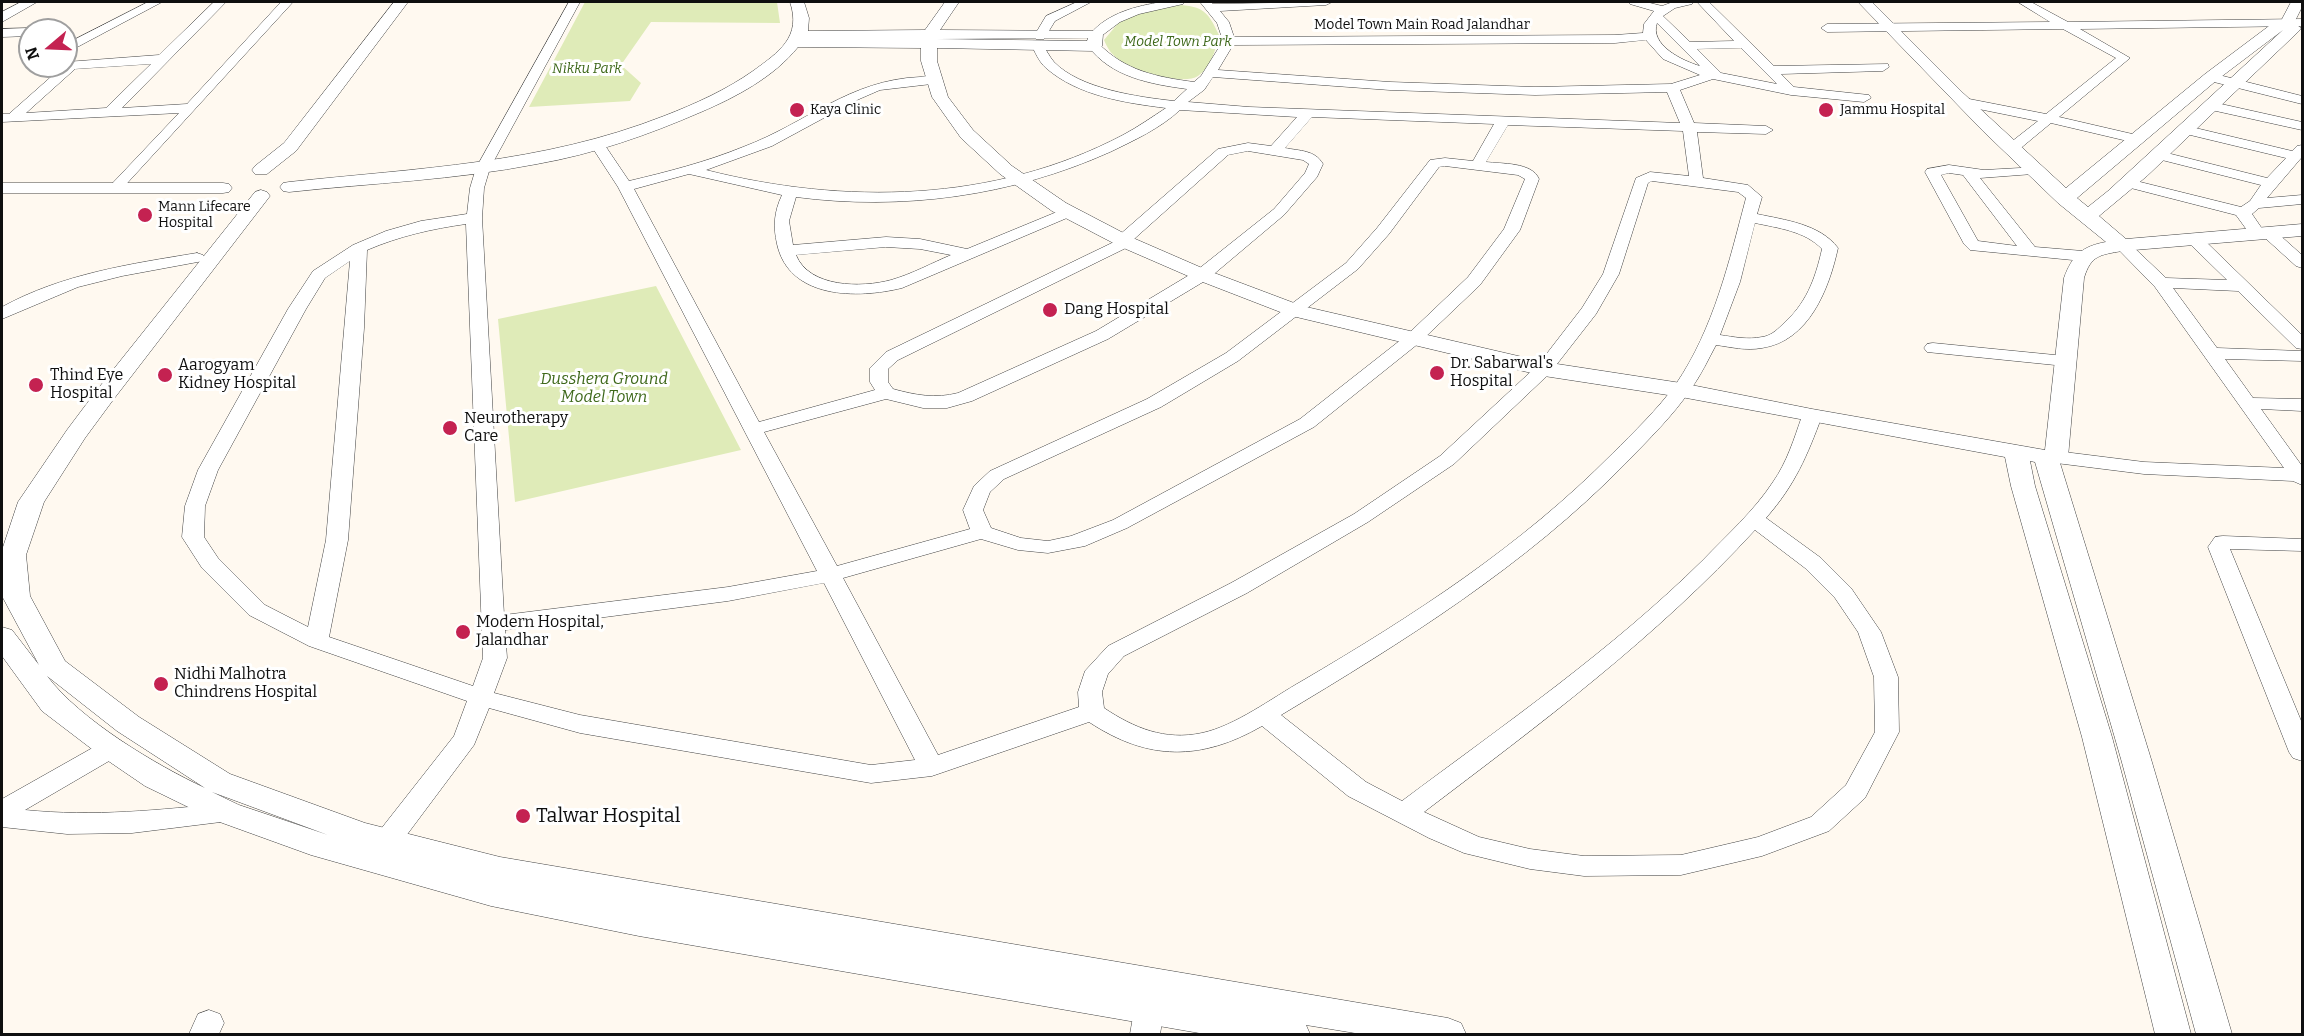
<!DOCTYPE html>
<style>
body{margin:0}
#map{position:relative;width:2304px;height:1036px;overflow:hidden;background:#fff9f0;font-family:Bitter,serif}
canvas{display:block}
.frame{position:absolute;inset:0;border:3px solid #0f0f0f;pointer-events:none}
.north{position:absolute;left:18px;top:18px;width:60px;height:60px;box-sizing:border-box;background:#fff;border:2px solid #9f9f9f;border-radius:50%;rotate:251deg;font-size:16px;font-weight:700;line-height:24px;text-align:center;color:#0f0f0f}
.north::after{content:'';display:block;margin:auto;width:21px;height:27px;background:#c42251;clip-path:polygon(50% 0,100% 100%,50% 72%,0 100%)}
</style>
<div id="map">
<canvas width="2304" height="1036"></canvas>
<div class="frame"></div>
<div class="north">N</div>
</div>
<script>
const g = document.querySelector('canvas').getContext('2d');
g.lineJoin = 'round';
function fill(path, color) { g.fillStyle = color; g.fill(path, 'evenodd'); }
function strokePath(path, color, width, dash) { g.strokeStyle = color; g.lineWidth = width; g.lineCap = dash ? 'butt' : 'round'; g.setLineDash(dash || []); g.stroke(path); }
function write(font, color, halo, rows, align = 'center') {
  g.font = font + ' Bitter,serif'; g.lineWidth = 6; g.setLineDash([]); g.textBaseline = 'middle'; g.strokeStyle = halo; g.fillStyle = color; for (const [text, x, y, turn = 0] of rows) {
    g.save(); g.translate(x, y); g.rotate((+turn || 0) * Math.PI / 180); g.textAlign = isNaN(turn) ? turn : align; if (halo) g.strokeText(text, 0, 0); g.fillText(text, 0, 0); g.restore();
  }
}
fill(new Path2D(`
 M585,2H777L780,23L651,22L621,65L641,83L630,101L529,107Z
 M1181,5C1205,7 1209,14 1219,35C1215,51 1212,66 1198,76C1183,86 1136,71 1121,61C1113,56 1108,50 1104,40L1120,21L1141,12Z
 M656,286L741,450L515,502L498,319Z`), '#dfebb8');
const minor = new Path2D(`
 M148,2H162L66,53V44Z
 M214,2H226L122,108L187,104L281,2H293L120,191H110L108,188L179,113L2,122V114H9L61,68L60,66H66V62L159,55ZM151,64L106,108L26,113L75,69Z
 M569,2H580L490,168L484,188L482,218L504,615L728,587L817,571L618,187L590,144L592,141H602L629,181C667,172 706,162 743,147C807,123 849,80 920,77C928,76 936,74 941,80L940,83L880,90L857,100L772,146L706,170C844,205 994,203 1123,135C1138,127 1152,117 1166,108C1126,103 1078,96 1046,68C1039,62 1035,52 1031,44L1033,41H1041C1045,48 1049,56 1054,62C1080,89 1138,97 1174,101L1187,89C1150,84 1111,77 1088,46L1090,43H1098C1125,71 1157,77 1194,82L1201,76L1223,41L1217,23L1200,2H1211L1213,4L1332,2L1326,5L1220,11L1229,22L1234,37L1615,35L1643,33L1644,24L1654,11L1630,4L1629,2H1646L1662,6L1673,2H1693L1692,4L1675,8L1663,16L1690,42L1734,41L1697,2H1709L1774,66L1888,64L1889,67L1883,71L1781,74L1794,87L1869,95L1871,98L1864,102L1791,95L1713,79L1680,90L1694,123L1766,126L1773,130L1766,134L1697,132L1703,178L1748,185L1762,197L1757,214C1785,220 1820,224 1838,248C1829,289 1809,341 1762,348C1746,351 1731,347 1716,345C1708,360 1701,375 1691,389C1673,416 1648,440 1625,464C1525,566 1403,642 1281,715L1366,782L1402,801C1505,724 1612,650 1703,560C1727,535 1754,511 1773,482C1787,462 1794,439 1802,416L1805,412H1819L1822,416C1807,456 1795,485 1766,518L1821,558L1851,588L1881,632L1898,677L1899,732L1865,798L1829,831L1762,856L1681,875L1584,876L1530,869L1464,853L1429,838L1348,796L1262,726C1201,761 1148,761 1089,722L932,776L871,783L580,733L489,708L474,745L397,848L387,851L377,848L374,841L377,834L454,736L467,701L309,646L249,615L202,568L182,537L185,506L198,470L288,309L313,271L353,245L386,231L421,221L467,214L470,188L476,168ZM1657,23L1700,66C1683,61 1649,45 1657,23ZM1646,40L1663,59L1700,75L1671,84L1535,87L1390,82L1218,70L1233,45L1615,43ZM1741,48L1777,84L1721,73L1697,49ZM1213,77L1390,90L1535,95L1667,92L1680,123L1249,107L1188,102L1204,90ZM1180,110L1297,117L1271,146L1248,143L1218,149L1117,237L1116,241L886,352L870,368V382L875,390L759,422L634,189L689,174L782,195C774,212 773,226 777,244C789,299 857,299 902,288L1074,215L1077,212L1069,207L1064,209L967,249L920,239L886,237L793,245L789,221L796,197C902,211 1012,196 1110,152C1133,141 1161,128 1180,110ZM1312,117L1494,124L1473,161L1445,158L1430,160L1377,228L1346,263L1226,353L1147,399L990,471L974,486L963,510L970,529L837,566L764,432L886,399L923,408H947L972,401L1108,339L1208,279L1284,215L1317,177L1323,164C1315,150 1300,151 1285,148ZM1508,125L1683,131L1689,176L1650,172L1636,178L1603,274L1582,308L1538,365L1440,456L1354,514L1231,583L1108,646L1085,671L1078,692L1079,707L938,755L843,578L981,539L1018,550L1048,553L1085,546L1127,528L1314,427L1419,343L1480,285L1520,230L1539,179C1532,162 1502,164 1486,162ZM1248,151L1303,160L1309,164L1305,173L1274,209L1196,271L1096,331L958,393C935,399 915,395 893,389L888,382V369L898,360L1132,245L1133,240L1228,155ZM1445,166L1518,175L1525,179L1504,229L1468,277L1407,335L1300,419L1113,520L1071,536L1048,541L1021,538L991,528L983,510L990,492L1004,479L1161,407L1238,361L1358,269L1389,234L1439,167ZM1652,181L1738,192L1746,198C1729,262 1714,328 1676,384C1658,409 1634,432 1612,454C1521,546 1413,616 1302,681C1272,698 1235,726 1202,733C1165,741 1134,728 1104,708L1102,692L1108,674L1124,656L1247,593L1368,522L1454,464L1550,373L1596,314L1619,274L1648,183ZM1755,223C1778,228 1805,231 1822,249C1815,280 1806,304 1782,325C1776,331 1770,336 1762,337C1748,340 1734,337 1720,335L1740,282ZM466,224L483,658L473,686L329,637L348,540L364,328L367,250C400,236 431,229 466,224ZM886,247L920,249L951,255C932,263 912,274 891,280C862,288 809,288 796,255ZM350,261L326,540L308,627L265,605L218,558L204,537L205,506L218,470L306,309L325,278ZM1755,530L1805,568L1835,598L1858,632L1874,677L1875,732L1846,785L1811,817L1758,837L1681,855L1584,856L1530,849L1479,837L1424,812C1540,724 1656,638 1755,530ZM824,583L915,760L871,765L580,715L494,693L507,658L505,630L728,601Z
 M1077,2H1091L1055,21L1044,39H1036L1034,36L1046,16Z
 M1162,2H1185L1183,4L1139,14L1120,22L1100,37H1092L1090,34C1108,13 1136,6 1162,2Z
 M2018,2H2031L2068,22L2302,19V26L2080,29L2130,58L2059,117L2141,136L2143,139L2136,143L2051,123L2016,152H2006L2004,149L2006,146L2038,121L1959,105L1957,102L1959,99L1964,98L2046,114L2116,58L2063,29L1827,32L1821,28L1827,24L2050,22Z
 M30,28L35,30H30V36L2,37V29Z
 M2211,73L2302,96V104L2206,80L2205,77L2206,74Z
 M2212,102L2302,122V130L2207,109L2205,106L2207,103Z
 M2187,126L2292,151L2297,146L2302,145V157L2267,198L2302,195V204L2259,208L2252,214L2263,230H2274L2302,255V268L2296,266L2264,237H2252L2236,215L2123,186L2121,183L2128,179L2241,207L2250,201L2261,185L2154,158L2152,155L2159,151L2267,178L2286,158L2182,133L2180,130L2182,127Z
 M1949,165L1984,170L2038,167L2040,170L2033,174L1980,178L2035,247L2083,251L2091,256L2083,261L1970,250L1964,244L1925,172L1927,169ZM1949,173L1963,175L2017,246L1978,241L1941,175Z
 M2194,234L2200,236L2302,335V349L2296,348L2238,291L2173,288L2217,348L2302,351V361L2225,359L2253,398L2302,399V411L2261,409L2302,466V485L2293,481L2144,474L2056,463L2049,461L2046,457L2049,453L2056,451L2144,462L2284,468L2155,287L2114,245L2116,242H2128L2166,278L2227,280L2188,242L2186,239L2188,236Z
 M197,253L203,255L205,258L203,261L122,276L78,287L2,319V307C62,274 130,264 197,253Z
 M1933,343L2065,356L2071,357L2074,361L2071,365L2065,366L1927,352L1924,348L1927,344Z
 M2223,536L2302,539V551L2230,549L2302,723V761L2293,758L2289,752L2208,547L2215,537Z
 M112,739L121,742L125,748L121,754L25,810C94,817 160,810 228,803L237,806L241,813L237,820L132,833L67,834L2,827V799L103,742Z
 M1149,998L1160,1002L1164,1011L1160,1034H1130L1134,1011L1138,1002Z
 M209,1010L220,1014L224,1023L219,1034H189L198,1014Z`);
const tertiary = new Path2D(`
 M21,2H37L2,22V12Z
 M394,2H408L296,151L267,174H255L252,170L255,166L284,143Z
 M790,2H804L809,18L808,31L925,30L945,2H959L940,30L1101,31L1103,34L1102,46L1094,51L937,48V61L948,97L973,130L1012,166L1066,203L1133,238L1209,271L1302,306L1544,362L1681,383L1812,409L2045,450L2064,278C2072,255 2083,246 2106,242L2058,203L1983,131L1858,2H1872L1963,93L2066,188L2205,74L2273,23L2281,21L2291,2H2302V7L2294,23L2301,28L2299,31L2147,176L2099,216L2126,239L2302,224V236L2122,251C2100,255 2091,255 2084,278L2068,457L2065,462L2060,463L2151,759L2232,1034H2196L2121,759L2035,462L2030,461L2035,486L2112,737L2191,1034H2155L2082,737L2011,486L2005,457L1681,397L1544,376L1288,315L1195,279L1119,246L1052,211L1000,174L961,138L932,97L921,61V48L798,47C774,77 736,97 701,112C648,135 594,154 537,164C455,180 372,183 289,192L283,191L280,187L283,183L289,182C418,168 542,164 664,116C695,104 726,90 753,71C779,52 802,37 790,2ZM2283,30L2108,191L2088,207L2077,198L2217,80ZM1088,38L1087,41L937,39H938Z
 M2,183H223L229,184L232,188L229,192L223,193H2Z
 M261,190L267,192L270,196L113,400L85,438L44,502L26,555L30,596L65,661L139,717L230,774L365,823L500,857L1448,1018L1461,1023L1466,1034H1361L1306,1025L1310,1034H1205L639,936L491,906L311,855L217,821L145,786L101,756L42,711L2,656V627L12,630L39,665L2,596V550L18,502L67,430L97,390L255,192ZM47,676L117,731L205,788C156,765 80,720 47,676ZM212,792L328,835L239,805Z`);
strokePath(minor, '#424242', 1);
strokePath(tertiary, '#424242', 1);
fill(minor, '#fff');
fill(tertiary, '#fff');
for (const [x, y, r, color] of [
 [797,110,8,"#c42251"],
 [1826,110,8,"#c42251"],
 [145,215,8,"#c42251"],
 [1050,310,8,"#c42251"],
 [1437,373,8,"#c42251"],
 [165,375,8,"#c42251"],
 [36,385,8,"#c42251"],
 [450,428,8,"#c42251"],
 [463,632,8,"#c42251"],
 [161,684,8,"#c42251"],
 [523,816,8,"#c42251"]
]) { const dot = new Path2D(); dot.arc(x, y, r, 0, 2 * Math.PI); g.fillStyle = color; g.fill(dot); strokePath(dot, '#fff', 2); }
write('14px', '#0f0f0f', '#fff', [
 ["Model Town Main Road Jalandhar",1422,25]
]);
write('italic 14px', '#3f691c', '#fff', [
 ["Model Town Park",1178,42],
 ["Nikku Park",587,69]
]);
write('14px', '#0f0f0f', '#fff', [
 ["Kaya Clinic",810,110],
 ["Jammu Hospital",1840,110],
 ["Mann Lifecare",158,207],
 ["Hospital",158,223]
], 'left');
write('16px', '#0f0f0f', '#fff', [
 ["Dang Hospital",1064,310],
 ["Dr. Sabarwal's",1450,364],
 ["Hospital",1450,382],
 ["Aarogyam",178,366],
 ["Kidney Hospital",178,384],
 ["Thind Eye",50,376],
 ["Hospital",50,394],
 ["Neurotherapy",464,419],
 ["Care",464,437],
 ["Modern Hospital,",476,623],
 ["Jalandhar",476,641],
 ["Nidhi Malhotra",174,675],
 ["Chindrens Hospital",174,693]
], 'left');
write('italic 16px', '#3f691c', '#fff', [
 ["Dusshera Ground",604,380],
 ["Model Town",604,398]
]);
write('20px', '#0f0f0f', '#fff', [
 ["Talwar Hospital",536,816]
], 'left');
</script>
